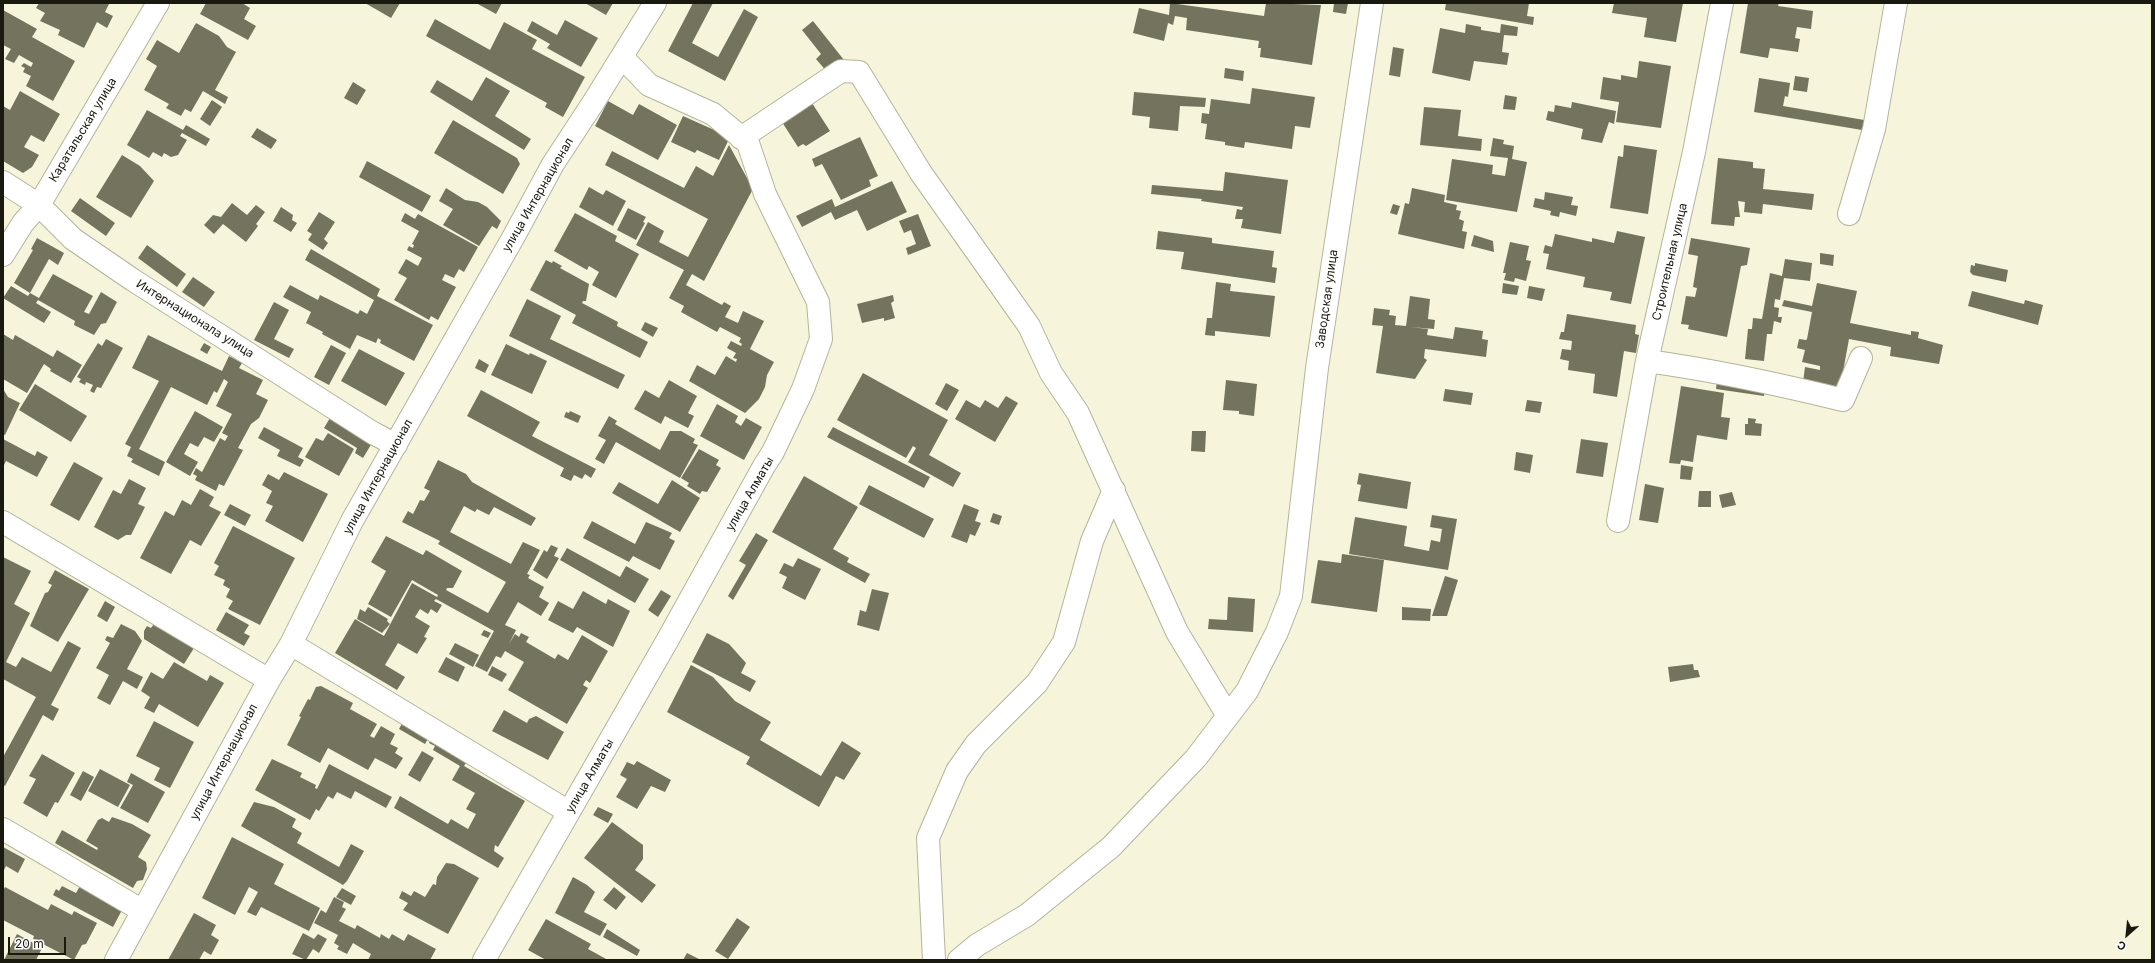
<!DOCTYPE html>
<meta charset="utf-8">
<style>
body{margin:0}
#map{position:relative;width:2155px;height:963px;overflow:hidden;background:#f6f5dc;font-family:Inter,sans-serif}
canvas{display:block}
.frame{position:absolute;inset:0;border:4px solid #1a1910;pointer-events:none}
.north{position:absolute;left:2107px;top:915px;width:40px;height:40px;-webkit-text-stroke:3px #fff;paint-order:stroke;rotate:207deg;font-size:11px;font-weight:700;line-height:16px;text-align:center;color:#1a1910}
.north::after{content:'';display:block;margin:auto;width:14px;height:18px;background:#1a1910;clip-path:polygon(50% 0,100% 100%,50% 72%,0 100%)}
.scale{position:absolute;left:8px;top:937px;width:58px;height:18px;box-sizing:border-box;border:2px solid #1a1910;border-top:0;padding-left:5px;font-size:12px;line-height:14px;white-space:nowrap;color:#1a1910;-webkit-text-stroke:3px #fff;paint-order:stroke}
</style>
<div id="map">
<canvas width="2155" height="963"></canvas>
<div class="frame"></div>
<div class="north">С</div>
<div class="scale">20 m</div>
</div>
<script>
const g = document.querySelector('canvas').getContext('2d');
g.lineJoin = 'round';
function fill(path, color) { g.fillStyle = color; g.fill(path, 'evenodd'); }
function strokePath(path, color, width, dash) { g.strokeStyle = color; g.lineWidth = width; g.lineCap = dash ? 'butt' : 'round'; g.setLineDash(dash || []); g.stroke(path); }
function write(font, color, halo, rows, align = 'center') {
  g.font = font + ' Inter,sans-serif'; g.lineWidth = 3; g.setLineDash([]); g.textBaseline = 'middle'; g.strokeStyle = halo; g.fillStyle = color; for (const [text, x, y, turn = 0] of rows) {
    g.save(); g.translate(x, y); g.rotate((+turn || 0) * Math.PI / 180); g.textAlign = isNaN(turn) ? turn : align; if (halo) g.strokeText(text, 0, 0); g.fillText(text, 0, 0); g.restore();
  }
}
fill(new Path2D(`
 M39,3H106L109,4L105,12L113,16L107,28L97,22L84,48L58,35L60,30L40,21L45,13L36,8Z
 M206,3H242L250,8L244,19L256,26L248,40L200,14Z
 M365,3H400L391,18Z
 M476,3H502L496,14Z
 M585,3H613L606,15Z
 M693,3H713L692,43L718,57L744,9L758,17L725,81L668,51Z
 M1170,3L1264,16L1266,3L1321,5L1312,65L1260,57L1261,48H1258L1259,41L1186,30L1187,18L1175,16L1173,25L1168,23L1164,41L1133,33L1139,8L1169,15Z
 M1334,3H1348L1346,14L1333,12Z
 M1446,3H1529L1527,16L1534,17L1533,25L1445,10Z
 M1614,3H1683L1676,42L1644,37L1647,18L1612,13Z
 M1748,3H1779L1778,6L1813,11L1811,29L1797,27L1795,38L1800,39L1798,52L1770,48L1768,58L1740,53Z
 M3,10L37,29L32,37L75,61L53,101L26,86L31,76L23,72L25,68L21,66L24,63L31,67L33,63L19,55L14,63L5,59L11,49L3,45Z
 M435,19L490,50L504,22L537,40L532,49L585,77L563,117L545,107L547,103L426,36Z
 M565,20L598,38L581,67L547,48L550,44L527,31L532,21L557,35Z
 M813,21L844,60L828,73L816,59L821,54L802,30Z
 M196,23L219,36L227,47L236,52L215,90L228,97L225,104L203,91L191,112L185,109L181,116L166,108L169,104L144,90L157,66L146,59L157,40L179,53Z
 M1466,24L1481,27V30L1500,33L1501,24L1518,27L1517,36L1504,35L1502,52L1509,53L1507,65L1474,61L1470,81L1432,73L1440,28L1465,33Z
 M1393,47L1404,49L1400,77L1389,75Z
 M1639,61L1671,66L1661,128L1616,122L1619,102L1600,99L1603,77L1621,80V75L1637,78Z
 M1225,68L1244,71L1243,81L1224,78Z
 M1795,76L1809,78L1807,92L1793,90Z
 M486,77L510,91L495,116L531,139L524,150L430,92L437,80L472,101Z
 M1759,78L1790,83L1788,97L1785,96L1783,106L1870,121L1868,131L1754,112Z
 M353,82L366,90L357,105L344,98Z
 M1252,88L1315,97L1310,128L1295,126L1292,149L1245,142L1244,148L1225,145V142L1205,139L1207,124L1201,123L1202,113L1209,114L1211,99L1250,104Z
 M20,91L60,114L44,142L31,135L24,147L39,155L32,167L23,173L3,161V106L10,110Z
 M1134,92L1206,98L1205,107L1180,106L1178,131L1149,128L1150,117L1132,115Z
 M1505,95L1517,97L1515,110L1503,109Z
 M212,100L222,107L210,126L200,119Z
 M608,101L633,115L639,104L677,125L658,160L595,126Z
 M1572,102L1616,111L1614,124L1609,122L1602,143L1581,139L1583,129L1546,120L1548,111L1554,112L1555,105L1571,108Z
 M812,103L830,131L806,146L803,144L798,147L782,122Z
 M1424,107L1461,110L1458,136L1482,139L1481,151L1420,145Z
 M147,110L183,130L186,125L210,139L206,146L182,133L180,136L187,140L178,155L171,157L164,153L162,157L153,152L149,158L127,145Z
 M683,116L730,137L719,160L697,150L695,153L671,142Z
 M453,120L517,158L520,164L503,194L434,153Z
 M257,128L277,140L271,149L251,137Z
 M860,137L878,176L869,180L871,186L841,200L822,164L815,167L812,159Z
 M1493,138L1504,140L1503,144L1514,146L1512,159L1527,162L1517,212L1446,200L1452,159L1493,165L1492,174L1505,176L1508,158L1490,156Z
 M729,145L753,189L704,281L692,274L686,285L722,305L724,302L731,306L725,317L738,323L743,311L764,321L750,349L774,362L767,375L765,387L759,399L745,413L689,381L697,365L715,375L726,356L736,362L737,359L733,358L736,353L727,348L731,341L741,346L742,344L739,342L741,338L720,327L717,332L681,312L684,306L669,298L684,270L636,245L648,222L664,231L659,242L688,257L708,219L605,165L612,151L684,188L696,166L713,176Z
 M1624,145L1657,150L1648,214L1610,208L1618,156L1623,157Z
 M122,155L140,166L154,181L131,218L96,197Z
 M1718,158L1753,162V168L1765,169L1763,189L1814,194L1812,210L1763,204L1762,214L1744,212L1745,202L1738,201L1740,217H1735L1734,226L1711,224Z
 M367,161L431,196L422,212L359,177Z
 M1225,172L1288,180L1281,234L1241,228L1243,219H1235L1237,209L1242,210L1243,207L1201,201L1202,199L1151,194L1152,185L1223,191Z
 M892,181L907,212L867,231L857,210L835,220L831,212L802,227L796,216L832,199L835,207Z
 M589,187L603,195L606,190L626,201L613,226L579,207Z
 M446,188L465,200L478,202L487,207L501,221L497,229L492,226L479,246L443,225L453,209L439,201Z
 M1412,188L1445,195L1444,202L1457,205L1456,210L1461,211L1459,219L1464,221L1462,231L1467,232L1464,249L1398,234L1405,203L1409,204Z
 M1545,192L1573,197L1571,205L1578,206L1576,216L1560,212L1559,217L1550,215L1551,211L1533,207L1535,198L1544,200Z
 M80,198L115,223L106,236L71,211Z
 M232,203L247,215L256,205L265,212L256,224L258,226L246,242L223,224L214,234L204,225L213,215L221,217Z
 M1393,204L1400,206L1397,215L1390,213Z
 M281,207L293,215L292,220L297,223L291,232L273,221Z
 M628,208L646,217L643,222L645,223L636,240L617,230Z
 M319,212L335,222L324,239L328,243L323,250L308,240L312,234L307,231Z
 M405,213L415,219L418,214L478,247L464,272L459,269L454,278L445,274L442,280L456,287L438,320L431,316L429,320L394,300L407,278L398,273L406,259L418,266L422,258L407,250L409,246L413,248L414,245L412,244L419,231L401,221Z
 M575,213L617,236L615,241L639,254L616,298L592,285L599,272L589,266L587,270L554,251Z
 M918,214L931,246L908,255L906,248L916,244L911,230L904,233L899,221Z
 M1158,231L1212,238V243L1274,251L1272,267L1277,268L1275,283L1181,269L1184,252L1156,249Z
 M1617,231L1645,237L1631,304L1610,300L1612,292L1583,287L1585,277L1546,269L1549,254L1543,253L1545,245L1552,247L1555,234L1592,242V238L1614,243Z
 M1474,235L1493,241L1494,252L1471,246Z
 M37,238L64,253L58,265L49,259L30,293L14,283L33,250L31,249Z
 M1691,238L1750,248L1747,265L1741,266L1727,337L1688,329L1689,325L1681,324L1686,296L1695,297L1697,288L1693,287L1698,256L1688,254Z
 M1510,242L1529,246L1526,260L1531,261L1526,281L1515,278L1514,282L1504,280L1506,273H1503Z
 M147,245L186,274L177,287L138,258Z
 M311,249L380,289L377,296L433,325L414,361L380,343L381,340L378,338L376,343L357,335L350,349L322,334L323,332L306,323L311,312L283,297L290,285L318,300L320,295L358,314L360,310L367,314L374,300L305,260Z
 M1820,253L1834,255L1833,266L1820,264Z
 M1785,259L1812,263L1810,281L1784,278L1780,300L1775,299L1774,307L1779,308L1778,317H1782L1781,323L1774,321L1772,334H1767L1764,361L1745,359L1748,329H1752L1753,318L1762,319L1770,273L1782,276Z
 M546,260L552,263L553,261L562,266L560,268L589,284L586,301H583L582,303L618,322L617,326L648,342L640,358L572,323L576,315L530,290Z
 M1975,263L2008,270L2006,282L1973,275L1970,272L1971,265L1975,266Z
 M53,274L93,296L84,312L89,314L101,292L117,302L106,323L101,324L94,335L74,325L75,321L38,300L36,303L51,312L44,323L3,298L11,286L28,296L30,293L39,298Z
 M193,277L215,292L204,307L182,292Z
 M1216,282L1231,284L1230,291L1275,296L1270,337L1215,331V336L1205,335L1207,318H1212Z
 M1503,283L1519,286L1517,295L1502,293Z
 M1817,283L1857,291L1850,323L1911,335V331L1919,332L1918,338L1943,345L1939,364L1890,356L1891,347L1849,339L1840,388L1803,382L1805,367L1820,370V366L1802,362L1805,350L1797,348L1799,339L1806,340L1807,339L1812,312L1782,306L1784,300L1812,306Z
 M1529,286L1545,289L1542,301L1527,298Z
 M1972,291L2024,304L2025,300L2043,305L2038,325L1968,306Z
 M893,295L894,301L891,303L895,318L884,321V318L862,323L857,304Z
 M1410,296L1430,299L1428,319L1435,320L1434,329L1410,327L1428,329L1427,335L1453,339L1455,327L1483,331L1482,339L1488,340L1486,357L1425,349L1424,358L1427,360L1415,379L1376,373L1383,326L1372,325L1374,308L1390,310L1389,315L1396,316L1395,325L1406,326Z
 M527,299L561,316L550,339L625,375L618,389L509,336Z
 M274,302L289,310L274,339L294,349L289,358L254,340Z
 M1567,314L1636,325L1635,334L1639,335L1636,353L1624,351L1617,397L1593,393L1595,374L1568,370L1569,361L1560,359L1562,349L1571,350L1572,341L1559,339L1561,332H1564Z
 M645,322L658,328L653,337L641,330Z
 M3,334L13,340L15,335L53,357L57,350L82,365L71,383L50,371L51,369L44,364L27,393L3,379Z
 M148,335L222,371L229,356L242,363L239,368L263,380L256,394L268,400L259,418L251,424L238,448L243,450L224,486L219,484L216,491L195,480L197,476L193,474L196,468L202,472L220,438L225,441L228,436L222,433L232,414L216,406L228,382L224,379L217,393L214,391L207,405L171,387L139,449L165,462L159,476L131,462L133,459L127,456L131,447L125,444L159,381L132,368Z
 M106,339L123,348L101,388L97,387L94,393L90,391L93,385L86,382L85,385L79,382L81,379L77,377L98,343L102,346Z
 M204,343L211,347L207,354L200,350Z
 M506,344L529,355L530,353L547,361L532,394L491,375Z
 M331,345L346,353L329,385L314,377Z
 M359,349L405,373L386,406L341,381Z
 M479,359L489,365L485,373L475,368Z
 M863,373L948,420L929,455L961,473L953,487L908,462L916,448L913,446L906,458L837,420Z
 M669,380L697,396L688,413L694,416L688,428L665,416L661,424L634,409L645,390L659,398Z
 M1226,380L1257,384L1254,416L1239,414V411L1223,410Z
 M1717,380L1765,387L1764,396L1716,389Z
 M946,383L959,390L947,411L935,404Z
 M35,384L87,416L71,442L19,410Z
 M1681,386L1724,393L1721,417L1730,418L1727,440L1697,435L1693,462L1681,460L1680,464L1669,463Z
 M3,389L8,397L20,403L5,435L3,434Z
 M1445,389L1473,393L1471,405L1443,401Z
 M481,390L540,422L532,436L596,469L591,478L585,474L582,479L574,475L571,481L560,476L564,468L467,416Z
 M1006,396L1018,403L995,442L955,419L966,400L980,408L985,400L998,408Z
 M1527,400L1542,402L1540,413L1525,411Z
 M717,404L738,416L735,422L741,426L746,418L762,427L744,460L700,436Z
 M195,411L223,427L214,442L204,437L198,447L190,443L184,454L198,462L190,476L166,462Z
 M570,411L581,416L578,423L564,417L566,412L569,413Z
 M609,416L617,421L615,424L660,450L670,431H681L695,439L693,443L698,445L680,478L616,442L604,464L595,459L606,440L598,436Z
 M330,418L372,443L363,458L355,453L357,448L324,428Z
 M1748,418L1756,419L1755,423L1762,424L1761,436L1745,435V424H1748Z
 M264,427L303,448L298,457L304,460L300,467L277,456L280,450L258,438Z
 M833,427L930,477L924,488L827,437Z
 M1192,431H1206L1205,452L1191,451Z
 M328,433L354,449L339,476L305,457L316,438L323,441Z
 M3,439L35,456L37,451L48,457L37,477L6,461L3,467Z
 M1581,439L1608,443L1603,477L1576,473Z
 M699,449L719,460L716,465L721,468L707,492L702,491L700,494L687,486L689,483L681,478Z
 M1516,452L1533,455L1530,473L1514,470Z
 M438,460L466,474L472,482L536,518L531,526L494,507L489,515L477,509L475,512L464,506L450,532L511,564L523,542L540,550L527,574L530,575L528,578L544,587L539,597L549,603L541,616L518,602L505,625L516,630L509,644L515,634L519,637L521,633L529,637L526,642L555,659L558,654L568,660L582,635L608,651L590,683L586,680L583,685L588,688L567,724L508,690L524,662L505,651L501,658L496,656L487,672L475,666L494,631L436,599L434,601L442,605L437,613L431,609L428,614L420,609L415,617L430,626L424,637L427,638L417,654L398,643L385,665L405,677L397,690L335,653L355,619L384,636L412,583L437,597L438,595L412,580L391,617L368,604L386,571L371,562L386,536L423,555L426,550L462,571L453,588H447L446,590L488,613L506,582L438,544L440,541L402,522L408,511L413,514L420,500L424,501L430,491L424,488Z
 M74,462L103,478L79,521L50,505Z
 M1681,465L1693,467L1691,480L1680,479Z
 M284,472L328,494L303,542L265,521L273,506L266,503L272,491L262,485L268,474L279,480Z
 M1359,473L1411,482L1407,509L1358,501L1361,485L1357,484Z
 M804,476L858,507L833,549L849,558L847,562L870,574L865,583L772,532Z
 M129,479L146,488L138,504L145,507L131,535H126L118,540L94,527L113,490L121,494Z
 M672,480L700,498L680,532L612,493L619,482L658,504Z
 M1645,484L1664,488L1658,523L1639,520Z
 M869,485L934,519L924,538L859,504Z
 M200,489L214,497L209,506L221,512L201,546L190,540L171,574L140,558L165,511L174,516L182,500L191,505Z
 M1699,491H1711V507H1698Z
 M1732,492L1736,505L1722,508L1719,495Z
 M230,504L251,515L245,526L224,515Z
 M964,504L979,510L975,521L981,523L975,536L970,534L967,543L951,537Z
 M993,513L1002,516L999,525L990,522Z
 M1432,515L1457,519L1448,570L1349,554L1355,517L1407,526L1404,546L1429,551L1431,540L1440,542L1442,529L1430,527Z
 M592,521L635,544L646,522L672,533L669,538L675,541L660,570L633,556L629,562L583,538Z
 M233,526L295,558L260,625L228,609L233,601L226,597L230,589L223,585L225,580L214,575L219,566L214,563Z
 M756,533L768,540L733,600L728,596L746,565L739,561Z
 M551,545L558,548L554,556L559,558L547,579L533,570L544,550L547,552Z
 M567,548L620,577L626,566L649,579L635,603L560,560Z
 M1342,554L1384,560L1377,612L1311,603L1318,560L1341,563Z
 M3,557L31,571L14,604L30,613L6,662L16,667L22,657L51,672L68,641L81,648L51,705L59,709L53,721L43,715L5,786L3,785V757L36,697L3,679Z
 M798,558L821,569L805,600L782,588L787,577L779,573L784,563L793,567Z
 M55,570L89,589L58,642L30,626L45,593L48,592L52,585L48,583Z
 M1445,576L1458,580L1447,616H1432Z
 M872,589L889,593L879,631L857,625L860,610L866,612Z
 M661,590L671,596L658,617L648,610Z
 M583,591L606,604L608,599L630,611L613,647L577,627L573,633L548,620L558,601L573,609Z
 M1228,597L1255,599L1253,632L1208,629L1209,619L1227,620Z
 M105,601L115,607L107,622L97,616Z
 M368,607L388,619L387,621L390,624L382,633L357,619L360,609L365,612Z
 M1402,607L1431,609L1430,621L1402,620Z
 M226,612L249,625L244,633L250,636L244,646L216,630Z
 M121,624L135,631L142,641L127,669L143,677L137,689L123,681L110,705L97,698L109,675L96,668L110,643L105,640L107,636L113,638Z
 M154,624L194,648L184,664L144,639V631L147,626L151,628Z
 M484,630L491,633L488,638L481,635Z
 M707,633L729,644L746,663L741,673L756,681L750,692L692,662Z
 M455,643L479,655L473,667L449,654Z
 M446,657L465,667L458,682L438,672Z
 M174,662L207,681L210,675L224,683L198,727L159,704L154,713L144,708L150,697L141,691L151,672L163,679Z
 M1693,664L1694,670H1698L1700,677L1670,682L1668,667Z
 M691,665L713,677L735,701L771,722L760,740L821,776L842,741L861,753L844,780L836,776L819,807L746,764L750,757L667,712Z
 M492,666L507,674L502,682L488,675Z
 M321,686L353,703L350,709L377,724L370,736L374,738L381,726L395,734L390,744L398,748L395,753L403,758L396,769L375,758L368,770L328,748L320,763L287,745L301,717L299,716L308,699L310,700L316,687Z
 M504,710L527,723L529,719L536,716L564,732L548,760L492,731Z
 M404,720L430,735L425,744L399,729Z
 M154,721L194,742L170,788L154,780L160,768L136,756Z
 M433,736L469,758L464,766L525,801L498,847L495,845L494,851L504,858L498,868L394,808L400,796L448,824L451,819L468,829L476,814L466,809L475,793L452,780L460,766L433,750L435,746L429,743Z
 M422,751L434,758L420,782L408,775Z
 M42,754L75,773L58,803L55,802L47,817L23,803L36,779L29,776Z
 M272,759L302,773L300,777L316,785L315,788L317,789L329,764L392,797L386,808L355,791L351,799L337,792L333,799L328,796L319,811L316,809L310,820L255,790Z
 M637,761L671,780L665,792L651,786L637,809L616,797L627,779L620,775L627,762L634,765Z
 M100,769L130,785L118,807L88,791Z
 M83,771L94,777L81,801L70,795Z
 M131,773L165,792L148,823L120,808L133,785L127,782Z
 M254,802L274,807L296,819L292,827L302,833L297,843L339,867L351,844L364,851L347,881L343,885L241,826Z
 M598,807L613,814L608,823L593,815Z
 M112,817L132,824L151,835L138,857L146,862L147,869L143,880L137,881L133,888L55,843L62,830L97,850L98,848L86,841L98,820L102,818L109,822Z
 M612,822L643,845V859L635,870L656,885L642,903L584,858Z
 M232,837L284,864L274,884L320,908L309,931L261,907L256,916L247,912L258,892L249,887L235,915L202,898Z
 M3,847L25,859L18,873L6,866L3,872Z
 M446,863L454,864L479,878L448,934L403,910L408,903L399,898L402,891L411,896L414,891L425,897L433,884L436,885L437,877Z
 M573,877L587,885L595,892L584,912L607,924L600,936L555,913Z
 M62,886L76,893L80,886L122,910L113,927L53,895L56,889L59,891Z
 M5,887L48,910L51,904L72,915L74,911L97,923L86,944L82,945L74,960L33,939L34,936L3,920V891Z
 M614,887L626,897L616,910L603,900Z
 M342,888L356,896L351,905L336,897Z
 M334,897L344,902L342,907L346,909L339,921L355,929L357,925L380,938L381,934L389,939L392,934L404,941L408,934L436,949L430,960H368L371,954L353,943L347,954L337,949L339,946L334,943L338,935L314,923L321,910L326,913Z
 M194,913L216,925L211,935L219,940L211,955L204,951L199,960H168Z
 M737,918L750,927L728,959L715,951Z
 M546,919L591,944L588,949L608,960H546L528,950Z
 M607,929L640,950L637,956L603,937Z
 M303,933L314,939L318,934L327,939L319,953L313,949L306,960L292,954Z
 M17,934L42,948L36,960H4Z
 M687,953L699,959V960H683Z`), '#74735d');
const minor = new Path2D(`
 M741,138L841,71L859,72L921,173L1029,326L1051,373L1078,413L1177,632L1228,716
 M3,182L39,205L73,239L133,280L373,433L396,445
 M1849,214L1874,129L1896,3
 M3,255L23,223L39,205L158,3
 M1647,361C1713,370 1778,384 1843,400L1861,358
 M1618,521L1647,361L1694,152L1722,3
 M3,522L269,680
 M291,644L569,812
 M3,829L143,911
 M116,960L269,680L291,644L352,521L514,236L553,164L593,103L655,3
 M484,960L667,641L764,466L773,452L803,389L821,339L818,302L765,194L748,143L713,114L649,85L622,57
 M934,960L928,838L957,771L976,744L1037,683L1064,642L1092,541L1114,490
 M959,960L977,945L1027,915L1111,847L1196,758L1228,716L1247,691L1277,632L1291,596L1317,368L1372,3`);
strokePath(minor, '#b4b39c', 24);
strokePath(minor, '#fff', 22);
write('12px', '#1a1910', '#fff', [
 ["Каратальская улица",83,130,-59],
 ["улица Интернационал",538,195,-60],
 ["Строительная улица",1670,262,-77],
 ["Заводская улица",1327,299,-82],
 ["Интернационала улица",195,319,32],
 ["улица Интернационал",378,477,-61],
 ["улица Алматы",750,494,-60],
 ["улица Интернационал",224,762,-62],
 ["улица Алматы",590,776,-60]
]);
</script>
